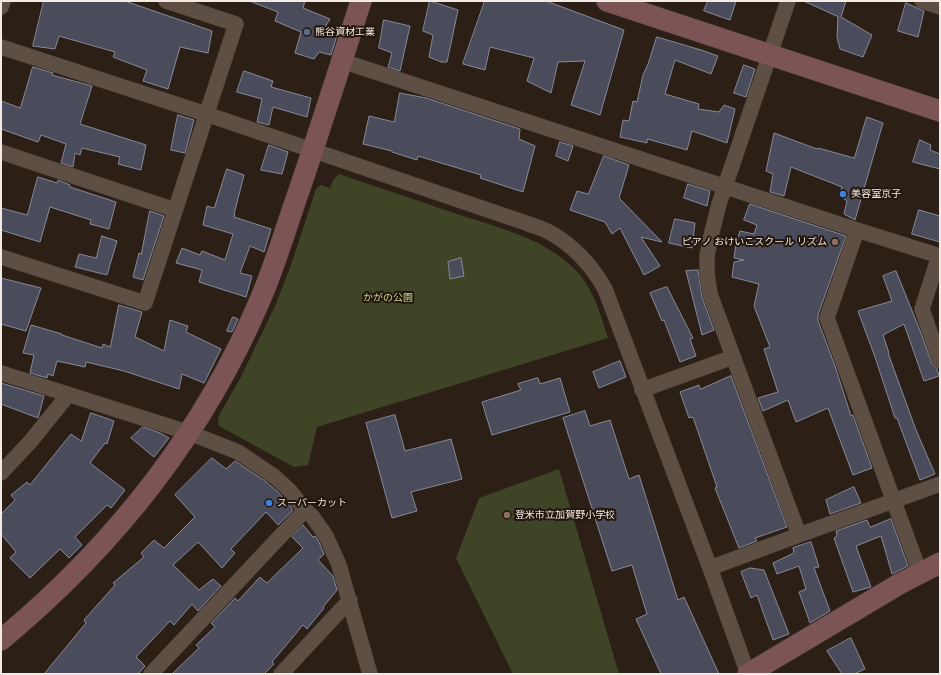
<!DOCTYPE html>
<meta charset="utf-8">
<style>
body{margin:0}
#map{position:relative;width:941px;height:675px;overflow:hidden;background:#2c2016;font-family:"Fira Sans",sans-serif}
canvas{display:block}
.frame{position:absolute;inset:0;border:2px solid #f2eae3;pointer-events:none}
</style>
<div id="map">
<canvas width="941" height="675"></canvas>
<div class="frame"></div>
</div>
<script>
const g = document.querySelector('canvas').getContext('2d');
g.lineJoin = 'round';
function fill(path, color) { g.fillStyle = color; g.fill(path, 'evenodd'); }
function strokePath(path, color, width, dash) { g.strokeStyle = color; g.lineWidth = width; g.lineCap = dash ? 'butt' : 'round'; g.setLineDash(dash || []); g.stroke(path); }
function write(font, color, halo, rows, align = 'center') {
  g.font = font + ' "Fira Sans","Noto Sans JP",sans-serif'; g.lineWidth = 4; g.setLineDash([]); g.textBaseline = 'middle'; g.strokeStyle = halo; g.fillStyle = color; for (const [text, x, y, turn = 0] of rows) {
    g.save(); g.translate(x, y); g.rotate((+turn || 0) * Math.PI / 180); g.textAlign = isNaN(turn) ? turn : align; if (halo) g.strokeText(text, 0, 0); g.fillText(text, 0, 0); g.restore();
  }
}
fill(new Path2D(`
 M339,174C377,187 416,200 454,213C498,228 548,238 580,275C595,293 601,317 608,338L317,427L308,465L294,467L219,426L218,417L241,377L276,304L291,265L316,189L320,185L330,188L333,180Z
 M559,469L619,674H513L456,558L479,498Z`), '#3f4427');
const building = new Path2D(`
 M44,1H125L212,31L208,53L180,47L168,89L143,81L147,70L113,57L115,52L59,36L55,49L33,46Z
 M252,1H305L303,8L330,19L325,27L338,32L331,55L319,52L314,59L295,53L301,32L275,21L278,12L252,2Z
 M430,1L458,10L447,62H441L429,57L433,35L423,31Z
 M485,1H546L624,30L600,115L571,105L585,61L558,62L551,93L527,81L534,58L490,47L485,70L463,64Z
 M708,1H736L730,20L704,11Z
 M804,1H846L841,17L872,35L863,57L840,49L837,37L838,17Z
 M906,3L924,11L918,37L898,31Z
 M384,20L410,26L400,71L388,67L392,53L379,48Z
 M657,37L701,50L718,56L711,74L675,60L665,94L699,104L698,109L719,112L724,105L735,109L727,143L692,131L687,150L647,139V143L620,137L623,120L629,121L633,101L637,102L643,75L648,64Z
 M744,65L755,69L746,97L734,93Z
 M33,67L53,73L52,75L92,86L80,124L146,145L141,170L118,164L120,157L82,148L80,155L75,153L73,167L61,163L66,144L41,135L38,142L1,129V101L20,108Z
 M244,71L273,81L271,87L311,98L307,117L273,107L269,125L257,122L262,99L237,92Z
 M400,93L426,98L520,129L519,139L535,146L523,192L480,178L481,175L418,156L417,160L392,152V151L363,144L369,116L394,122Z
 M178,115L194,120L185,153L171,150Z
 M867,117L883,123L855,220L844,214L847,201L839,195L842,187L791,167L784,196L770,192L773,174L766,171L774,133L817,149L818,148L854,158Z
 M920,140L931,145L930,150L940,154V169L913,162Z
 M560,142L573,146L568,161L556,156Z
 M269,145L288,152L282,174L261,170Z
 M604,156L629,165L619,198L662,242L641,237L660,266L644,275L620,228L612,234L605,222L570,210L577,191L588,194Z
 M227,169L244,175L234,214H235L234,217L271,229L264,252L250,246L240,273L252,276L246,297L199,282L202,270L176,263L182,248L200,255L202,251L225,260L233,234L203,225L207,206L214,208Z
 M38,177L57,183L58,180L70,185V187L116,202L109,229L90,224L91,220L50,207L40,242L1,230V208L27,215Z
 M688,184L710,191L707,206L684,198Z
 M750,204L846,236L818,315V321L835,366L851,416L853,415L872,468L853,475L828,408L796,422L788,400L763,411L758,398L778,392L764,349L770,347L754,306L759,284L732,277L734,262L744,260L734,258L736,243L740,231L754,234L757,225L744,220Z
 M919,210L940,216V242L912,234Z
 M150,211L164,216L143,280L133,277L139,253L141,254Z
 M675,219L695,223L692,248L669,243Z
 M102,236L117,241L107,275L75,267L79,254L96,258Z
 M461,258L464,276L450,279L448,262Z
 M695,270H698L702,297L714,330L702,335L686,271Z
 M896,271L921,333L932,364L937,369L939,376L924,381L904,324L883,335L889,353H888L916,430L935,474L920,480L897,418H895L875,357L858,311L892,301L883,276Z
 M1,278L41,288L26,331L1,324Z
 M667,287L693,338L690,339L696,356L680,362L664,320L662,321L650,293Z
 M119,305L142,312L135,337L164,351L170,320L188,326L186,332L221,349L204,383L182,374L179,389L124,371L86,362L85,367L57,361L53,376L48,374L47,378L30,373L34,355L23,353L31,325L62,334V335L102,348L103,344L110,347Z
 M233,317L238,319L232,332L227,331Z
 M620,361L626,377L599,388L593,372Z
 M731,376L787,527L755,538L757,541L739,548L715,488L717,487L693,417L689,418L680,392L699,385L700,389Z
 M538,378L540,384L560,378L570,412L492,435L482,402L521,390L518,384Z
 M1,383L44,396L38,418L1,404Z
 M585,411L590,426L610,420L629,479L639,475L678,600L684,597L719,674H661L636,619L647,614L632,565L612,571L563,418Z
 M91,413L114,421L107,444L105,443L90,463L125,490L111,508L107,505L75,537L82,545L69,558L60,549L30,578L10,558L16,552L1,534V514L15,500L11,495L27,482L30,485L71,434L81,441Z
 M395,415L405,451L451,439L462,479L411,492L417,511L392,518L366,423Z
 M143,427L160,433L169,438L154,457L131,438Z
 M212,458L226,469L235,461L265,481L278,492L292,508V511L278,525L266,512L231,549L235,553L222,568L198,542L173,565L199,590L213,579L221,586L198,611L192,604L174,625L170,621L136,657L145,666L138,674H44L86,623L84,620L115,585L113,583L144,557L141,553L154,540L164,548L195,517L175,495Z
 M854,487L861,503L830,514L826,500Z
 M891,519L908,566L892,574L881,536L856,546L871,587L853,592L834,538L837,536L836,531L867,520L870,527Z
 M303,525L313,537L315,536L318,540L324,554L318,560L333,576L337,590L323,607L324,608L307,629L303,625L272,662L274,664L264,674H172L199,648L196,645L215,627L211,623L235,598L238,601L260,577L267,583L303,548L292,537Z
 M811,542L819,567L814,568L830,611L810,623L799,592L806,589L799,566L777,574L773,563L794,553L793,548Z
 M750,568L764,570L789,634L773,640L757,595L751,598L741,572Z
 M851,638L865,669L854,674H842L827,651Z`);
fill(building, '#4a4c5b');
strokePath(building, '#87899a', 1);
const street = new Path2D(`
 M922,1L940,7
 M1,7L3,1
 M1,47L206,114L526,223C533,226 542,228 549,232C573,245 592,266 605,289L710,568L748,674
 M342,61L857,230L940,256
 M1,152L175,210
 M857,230L827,318L920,573
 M939,256L922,309L940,361
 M1,257L145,303L236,24L166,1
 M1,373L190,433L238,452L275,477L290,491L305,510L312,516L326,536L339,565L370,674
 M642,390L733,357
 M1,473L30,442L68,395
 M799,535L940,484
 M710,568L799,535L710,294L707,274V256L710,240L719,204L788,1
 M151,674L305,510
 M281,674L350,600`);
const secondary = new Path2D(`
 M607,1L940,111
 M1,640C113,547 203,434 260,300C273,270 283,238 293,208C317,139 339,70 361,1
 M748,674L901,583L940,563`);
strokePath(street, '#453a34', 16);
strokePath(secondary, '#453a34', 22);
strokePath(street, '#5d4f44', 15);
strokePath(secondary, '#7d5456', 21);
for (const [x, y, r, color] of [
 [307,32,4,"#5c6f8a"],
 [843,194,4,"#3f7fe0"],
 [835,242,4,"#8d6e63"],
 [269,503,4,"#3f7fe0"],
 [507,515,4,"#8d6e63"]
]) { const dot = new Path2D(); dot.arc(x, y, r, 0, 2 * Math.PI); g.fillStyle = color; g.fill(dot); strokePath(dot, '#22160d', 1.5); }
write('10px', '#f2eae3', '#22160d', [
 ["熊谷資材工業",315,32],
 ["美容室京子",851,194],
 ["ピアノ おけいこスクール リズム",827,242,"right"],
 ["スーパーカット",277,503],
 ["登米市立加賀野小学校",515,515]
], 'left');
write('10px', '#c7d58b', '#22160d', [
 ["かがの公園",388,298]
]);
</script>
